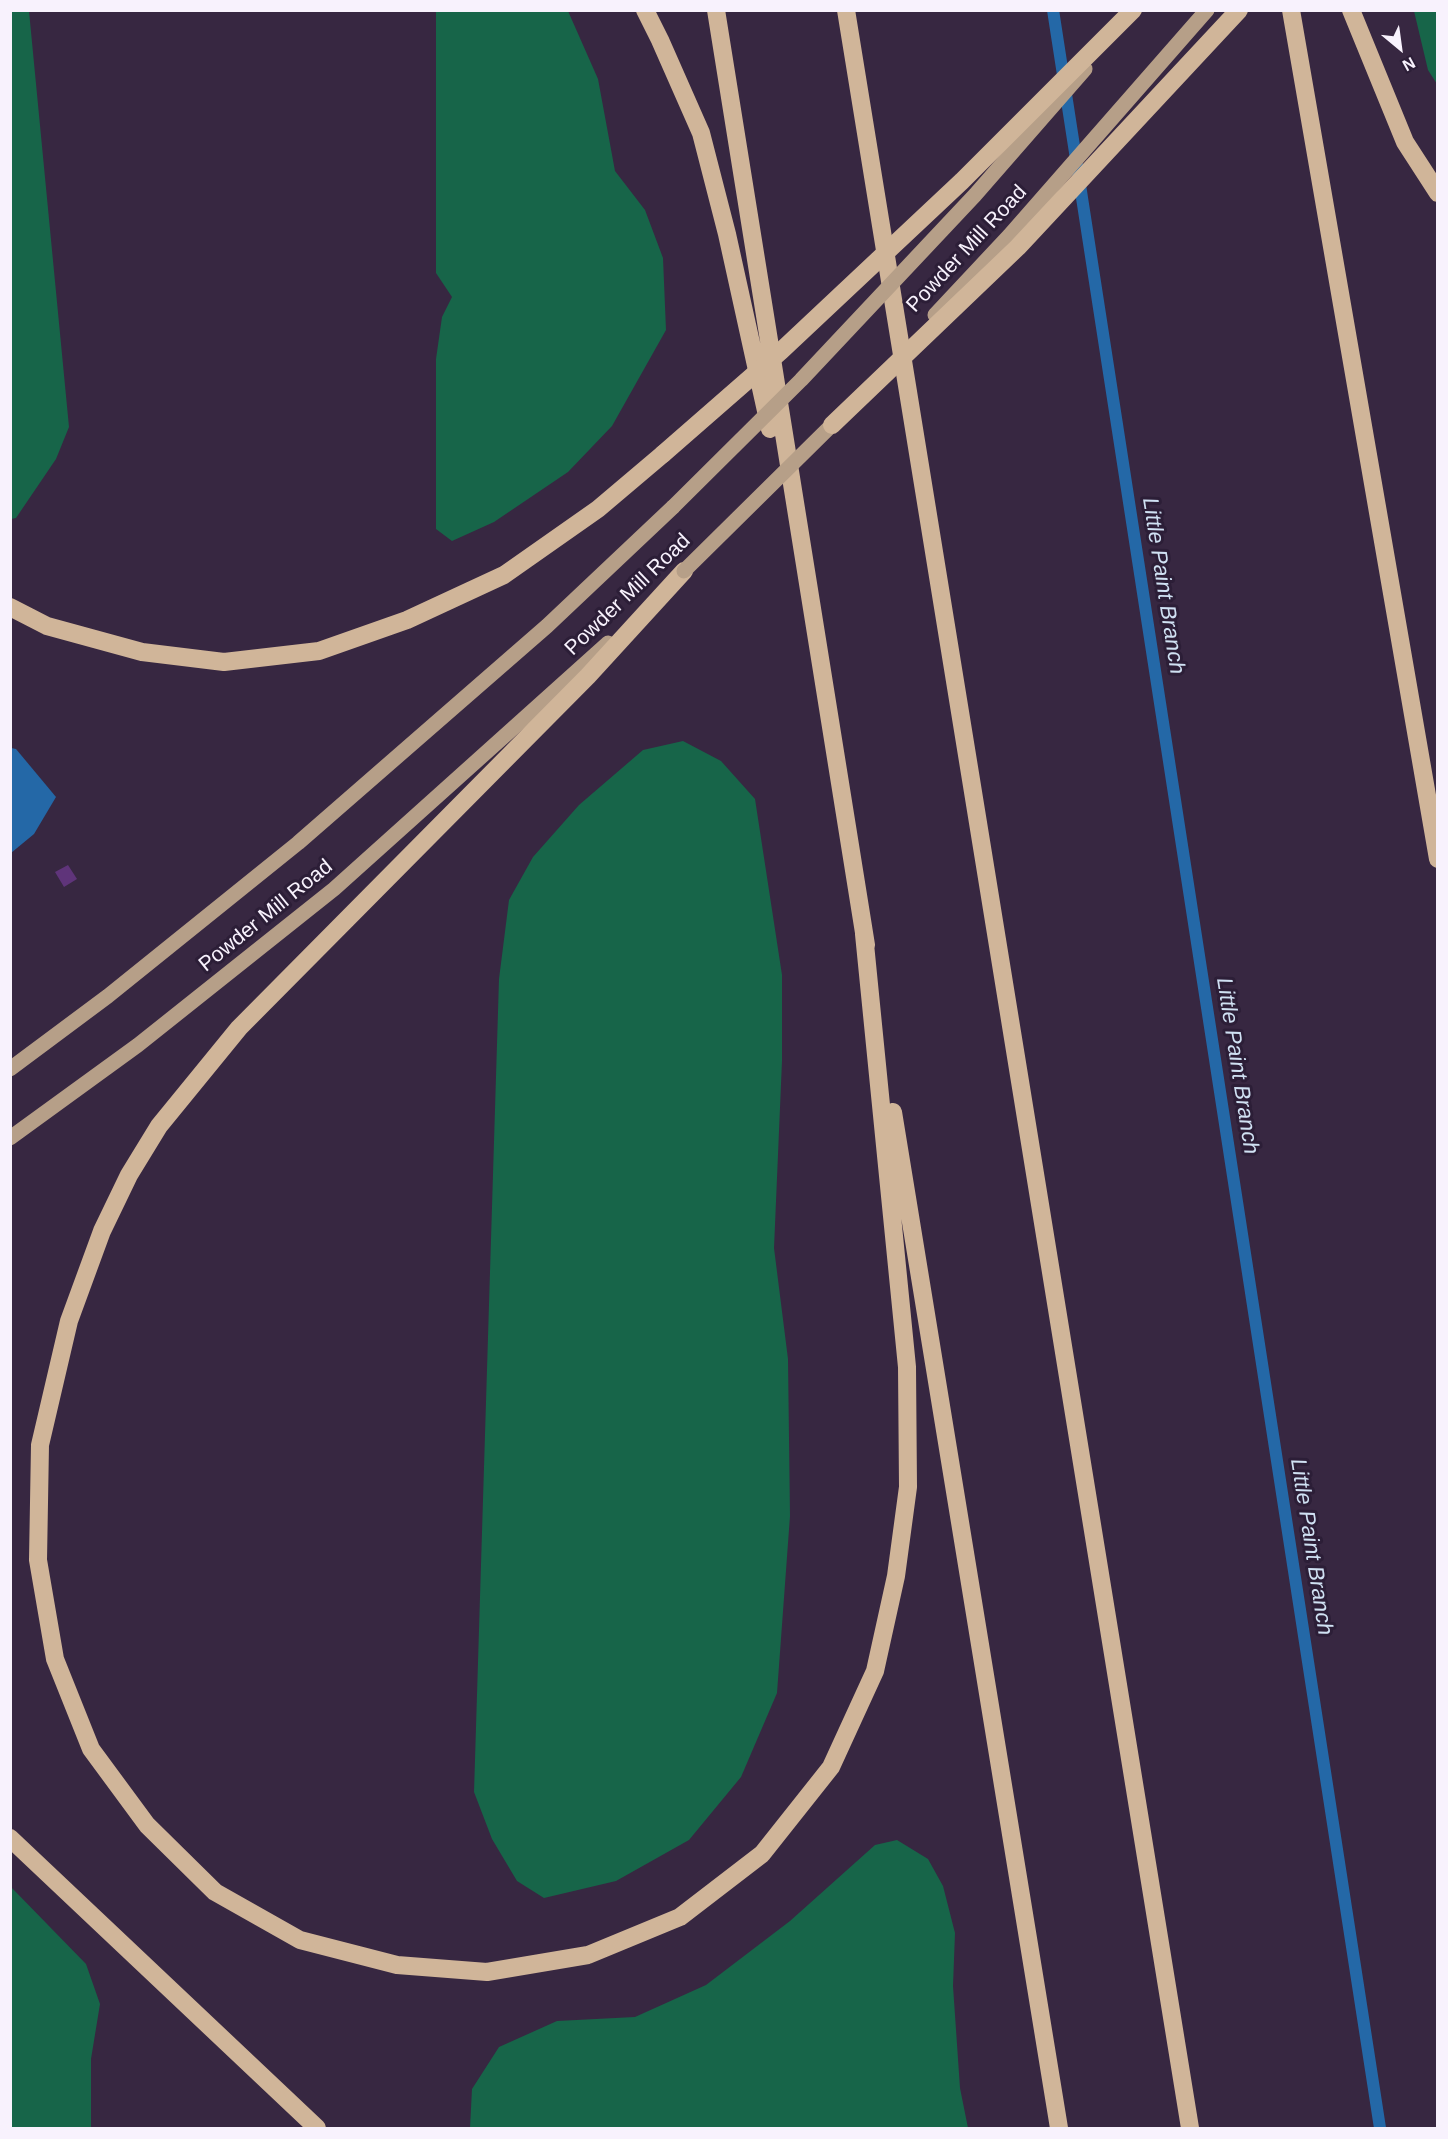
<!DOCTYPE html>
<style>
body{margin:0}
#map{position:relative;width:1448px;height:2139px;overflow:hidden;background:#372741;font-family:Arial,sans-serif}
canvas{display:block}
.frame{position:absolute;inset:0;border:12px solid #f8f2fd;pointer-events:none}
.north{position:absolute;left:1370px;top:18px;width:60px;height:60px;-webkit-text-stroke:4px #2c1e37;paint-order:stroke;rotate:151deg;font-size:16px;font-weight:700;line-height:24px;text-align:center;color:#f8f2fd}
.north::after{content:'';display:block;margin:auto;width:21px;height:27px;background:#f8f2fd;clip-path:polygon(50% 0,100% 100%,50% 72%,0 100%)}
</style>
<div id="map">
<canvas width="1448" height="2139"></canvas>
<div class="frame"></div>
<div class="north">N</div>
</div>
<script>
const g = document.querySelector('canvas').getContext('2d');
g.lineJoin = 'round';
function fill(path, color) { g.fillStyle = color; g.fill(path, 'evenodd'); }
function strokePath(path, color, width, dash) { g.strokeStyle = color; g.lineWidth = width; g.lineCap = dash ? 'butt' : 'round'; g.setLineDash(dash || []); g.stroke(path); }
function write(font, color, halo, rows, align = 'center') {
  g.font = font + ' Arial,sans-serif'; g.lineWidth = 6; g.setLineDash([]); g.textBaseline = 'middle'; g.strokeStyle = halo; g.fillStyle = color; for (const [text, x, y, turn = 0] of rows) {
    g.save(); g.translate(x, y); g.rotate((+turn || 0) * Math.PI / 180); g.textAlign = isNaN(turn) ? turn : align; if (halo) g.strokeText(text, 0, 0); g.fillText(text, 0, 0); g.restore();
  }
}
fill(new Path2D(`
 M29,11L69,427L56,459L16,518L11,519L10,11Z
 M436,11H568L598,79L615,171L645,210L663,258L666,330L612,426L568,472L494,522L452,541L436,529V359L442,317L452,297L436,273Z
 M1414,11H1437V84L1428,70Z
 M683,741L721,761L755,799L782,975V1061L774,1248L788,1359L790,1516L777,1693L741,1777L689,1840L616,1881L544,1898L517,1881L492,1839L474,1792L499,979L509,900L533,857L579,805L643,750Z
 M897,1840L928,1859L943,1886L955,1933L953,1986L960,2088L968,2128H470L472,2089L499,2047L557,2021L635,2017L706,1985L790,1921L875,1845Z
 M10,1886L86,1964L100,2004L91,2059V2128H11Z`), '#176549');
fill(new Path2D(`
 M11,748L16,749L56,797L34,834L11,853Z`), '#2468a7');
strokePath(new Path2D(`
 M1053,10L1380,2128`), '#2468a7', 12);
fill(new Path2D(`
 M68,865L77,879L64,887L55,872Z`), '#5f347a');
strokePath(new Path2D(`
 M10,1069L108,996L298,843L547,626L673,507
 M10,1138L138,1045L334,889L608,643`), '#b69f88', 15);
strokePath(new Path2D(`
 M645,10L660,40L701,133L727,234L770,429
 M716,10L866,945
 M846,10L1190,2128
 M1291,10L1438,859
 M1351,10L1405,142L1438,193
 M684,571L588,676L239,1028L159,1126L129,1175L102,1231L69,1321L40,1445L38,1560L55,1659L91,1749L147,1825L215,1892L300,1940L397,1965L487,1972L588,1955L680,1917L762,1854L831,1767L875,1671L896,1576L908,1487L907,1367L864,934
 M10,607L47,626L142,652L224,662L319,651L407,620L504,575L598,509L663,454
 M893,1112L1059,2128
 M10,1838L317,2128`), '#d0b599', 18);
strokePath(new Path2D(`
 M935,315L1009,236L1207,10
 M673,507L801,380L975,195L1085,69
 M684,571L839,418`), '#b69f88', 15);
strokePath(new Path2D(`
 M832,425L1018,247L1239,10
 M663,454L781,351L962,181L1133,10`), '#d0b599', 18);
write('21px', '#f8f2fd', '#2c1e37', [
 ["Powder Mill Road",967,249,-47],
 ["Powder Mill Road",628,595,-44],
 ["Powder Mill Road",266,916,-39]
]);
write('italic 22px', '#d0e1f3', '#2c1e37', [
 ["Little Paint Branch",1163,586,81],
 ["Little Paint Branch",1237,1066,81],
 ["Little Paint Branch",1311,1547,81]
]);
</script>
